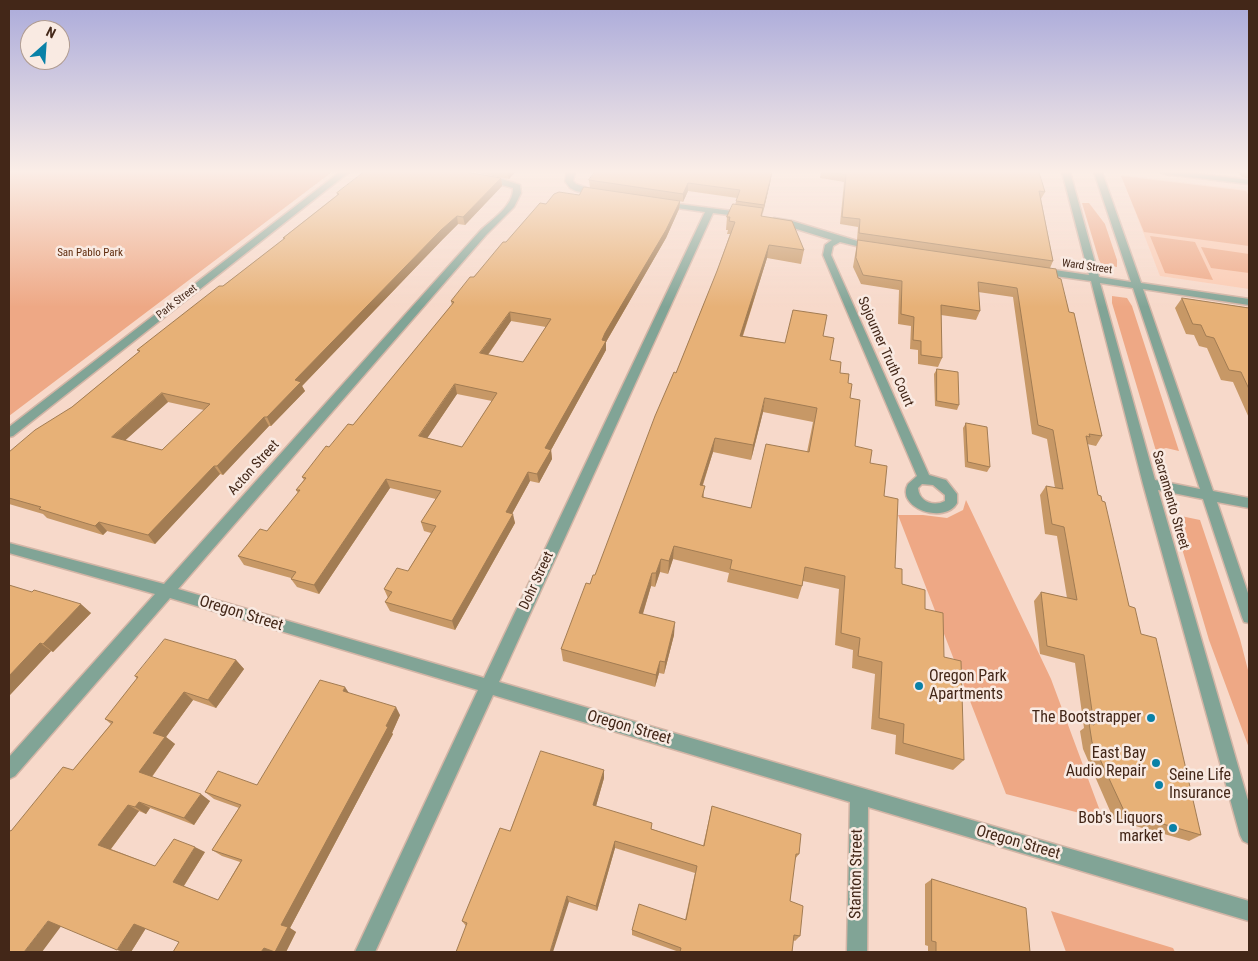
<!DOCTYPE html>
<style>
body{margin:0}
#map{position:relative;width:1258px;height:961px;overflow:hidden;background:#f7d9ca;font-family:"Roboto Condensed",sans-serif}
canvas{display:block}
.frame{position:absolute;inset:0;border:10px solid #432718;pointer-events:none}
.north{position:absolute;left:20px;top:20px;width:50px;height:50px;box-sizing:border-box;background:#f9eae2;border:1px solid #b09c91;border-radius:50%;rotate:26deg;font-size:14px;font-weight:700;line-height:20px;text-align:center;color:#432718}
.north::after{content:'';display:block;margin:auto;width:18px;height:22px;background:#0981a7;clip-path:polygon(50% 0,100% 100%,50% 72%,0 100%)}
</style>
<div id="map">
<canvas width="1258" height="961"></canvas>
<div class="frame"></div>
<div class="north">N</div>
</div>
<script>
const g = document.querySelector('canvas').getContext('2d');
g.lineJoin = 'round';
function fill(path, color) { g.fillStyle = color; g.fill(path, 'evenodd'); }
function strokePath(path, color, width, dash) { g.strokeStyle = color; g.lineWidth = width; g.lineCap = dash ? 'butt' : 'round'; g.setLineDash(dash || []); g.stroke(path); }
function write(font, color, halo, rows, align = 'center') {
  g.font = font + ' "Roboto Condensed",sans-serif'; g.lineWidth = 5; g.setLineDash([]); g.textBaseline = 'middle'; g.strokeStyle = halo; g.fillStyle = color; for (const [text, x, y, turn = 0] of rows) {
    g.save(); g.translate(x, y); g.rotate((+turn || 0) * Math.PI / 180); g.textAlign = isNaN(turn) ? turn : align; if (halo) g.strokeText(text, 0, 0); g.fillText(text, 0, 0); g.restore();
  }
}
fill(new Path2D(`
 M1121,175L1249,190V289L1160,276Z`), '#fbcab1');
fill(new Path2D(`
 M9,172H332L9,416Z
 M1121,176L1246,191L1249,196V246L1144,232Z
 M1082,203H1089L1105,224L1117,260V267L1102,265L1099,260Z
 M1150,236L1195,242L1213,280L1165,273Z
 M1201,247L1249,254V273L1211,268Z
 M1112,296L1127,298L1132,306L1179,451L1166,448L1156,451L1112,303Z
 M966,500L1051,679L1103,819L1006,794L898,515H923L947,518L963,510Z
 M1176,515L1200,520L1240,639L1249,674V748L1209,640L1183,552Z
 M1051,911L1173,948L1175,952H1066Z`), '#eea885');
const minor = new Path2D(`
 M340,172H349L13,436L9,437V427Z
 M567,172H575L573,181L576,184L603,194L599,196L576,191L570,188L565,181Z
 M1062,172H1070L1099,277L1131,282L1094,172H1102L1141,283L1249,299V305L1143,289L1213,491L1249,498V508L1217,502L1249,596V623L1244,622L1242,617L1203,499L1158,490L1249,804V844L1243,841L1240,835L1143,484L1091,281L1041,274L1036,271L1041,268L1089,275ZM1100,283L1133,288L1200,489L1155,480Z
 M1160,172H1183L1249,180V184L1164,174Z
 M483,176L502,179L520,185L521,193L514,207L486,235L178,589L484,678L705,212L663,206L659,204L663,202L748,213V217H745L713,213L499,682L1249,901V921L868,807L867,952H847L850,802L493,695L375,952H355L478,690L170,598L15,776L9,779V757L155,594L9,553V543L164,584L480,231C491,220 514,206 513,188L483,180Z
 M774,218L792,221L877,247L873,250L840,242L833,246L831,255L929,475L946,480L957,494V503C945,525 895,508 908,484L917,476L823,255L825,245L832,240L774,222ZM922,484L933,485L945,495V501C934,507 919,502 918,488Z`);
strokePath(minor, '#d3b5a6', 3);
fill(minor, '#81a496');
fill(new Path2D(`
 M473,172H515L509,179Z
 M821,172H1039L1045,192L1041,199L1053,261L1050,268L1058,278L1069,312L1102,436L1096,446L1087,444L1098,495L1129,606L1141,634L1201,835L1189,841L1114,820L1083,749L1080,731L1084,728L1075,663L1040,654L1034,601L1041,592L1067,598L1057,536L1045,534L1040,495L1046,486L1055,488L1047,439L1032,434L1013,297L978,292L980,311L976,320L941,315L942,358L938,367L918,364V350L910,349L911,326L898,324L899,290L861,284L853,267L856,249L858,241L857,240L858,227L840,224L844,182L820,178Z
 M1238,172H1249V179L1242,177Z
 M501,178L502,186L465,225L458,224L443,239L302,386L305,391L271,426H269L223,475L220,474L155,544L107,531L103,535L47,518L43,514L9,504V452L72,407L139,352L137,350L223,286L284,239L283,238L337,195V193ZM168,402L204,410L162,450L125,440Z
 M771,179L762,216L804,250L801,264L767,258L743,336L785,343L823,336L830,360L848,383L855,446L870,463L884,496L895,568L902,584L925,609L944,657L964,760L953,770L895,754L896,735L871,729L875,674L852,668L853,650L835,645L839,589L803,581L802,586L798,599L727,582L729,573L673,559L668,574L660,572L655,587L651,586L643,614L674,635L664,674L659,673L655,687L563,661L561,649L590,584L595,575L717,271L730,234H727L728,230H726L727,217L735,205L737,198L688,191L683,202L680,201L679,209L666,238L606,342V350L551,450L552,459L539,483L530,481L512,514L515,523L455,630L390,611L385,602L388,598L384,589L408,571L431,533L424,531L421,522L436,499L390,488L319,594L297,587L291,579V578L244,565L238,556L267,531L298,493L296,490L304,480L302,477L329,447L353,425L452,305L451,301L506,242L546,204L579,195L590,188L589,180ZM511,321L546,327L523,362L488,355ZM457,394L492,401L462,447L427,438ZM763,412L813,422L807,452L751,508L704,498L703,485L713,452L751,460Z
 M1182,298L1249,308V418L1233,382L1221,380L1207,348L1199,346L1194,335L1186,334L1175,308Z
 M937,369L959,405L957,410L935,406L934,374Z
 M966,423L990,467L987,472L965,467L963,428Z
 M9,585L91,613L53,652L51,651L9,696Z
 M236,660L244,669L216,708L193,700L166,737L175,744L152,777L210,801L194,825L150,808L146,814L139,811L111,849L155,866L205,852L184,886L218,900L240,862L222,856L212,850L239,808L214,799L205,792L257,785L349,693L400,715L392,733L393,734L290,928L296,932L286,952H275L273,951V952H173L179,942L146,928L131,952L11,831L73,770L111,724L105,719L137,679L135,676Z
 M604,770V778L596,806L652,829L703,846L712,806L799,854L795,859L790,901L800,936L795,941L793,940L792,952H679L632,935V930L685,920L695,873L615,848L597,911L569,902L466,926L462,921L510,831Z
 M932,879L1030,952H928V946L925,945V884Z`), '#c79866');
fill(new Path2D(`
 M508,172H515L509,179Z
 M772,172L771,179L763,213L764,205Z
 M501,178L502,186L465,225L463,217Z
 M688,183V191L683,202V194Z
 M680,201L679,209L666,238L606,342V350L551,450L552,459L539,483L537,474L545,448L602,340L605,333Z
 M457,216L458,224L443,239L302,386L305,391L271,426L267,417L295,380L441,230Z
 M769,245L767,258L738,350L740,336Z
 M510,312L511,321L482,363L480,353Z
 M455,384L457,394L422,446L419,436Z
 M162,393L168,402L119,446L112,437Z
 M765,398L763,412L751,460L753,445Z
 M264,417L269,426L223,475L217,466Z
 M715,438L713,452L698,499L700,485Z
 M214,466L220,474L155,544L148,535Z
 M528,472L530,481L508,521L506,512Z
 M386,479L390,488L319,594L314,585Z
 M513,514L515,523L455,630L452,621Z
 M99,522L107,531L103,535L95,526Z
 M674,546L673,559L668,574L669,561Z
 M661,559L660,572L655,587L656,573Z
 M652,573L651,586L639,626V613Z
 M81,604L91,613L53,652L43,644Z
 M675,622L674,635L664,674L665,662Z
 M40,643L51,651L9,696V676Z
 M236,660L244,669L216,708L208,700Z
 M660,661L659,673L655,687L656,675Z
 M345,687L351,696L343,691Z
 M184,692L193,700L166,737L175,744L150,779L139,772L153,733Z
 M396,707L400,715L392,733L393,734L290,928L296,932L286,952H275L281,925Z
 M604,770V778L594,813L593,805Z
 M201,794L210,801L194,825L184,818Z
 M139,802L150,808L146,814L135,807Z
 M128,805L139,811L110,850L98,845Z
 M615,841V848L597,911L596,906Z
 M195,847L205,852L183,887L173,882Z
 M567,896L569,902L553,952H550Z
 M48,921L62,925L42,952H24Z
 M134,924L146,928L131,952H124L117,950Z
 M264,948L273,951V952H261Z`), '#a27c53');
const building = new Path2D(`
 M364,172H466L501,178L463,217L457,216L441,230L295,380L301,382L267,417H264L217,466H214L148,535L99,522L95,526L39,509L41,507L9,498V452L35,430L72,407L140,351L137,350L219,286H223L285,238H283L339,194L337,193ZM162,393L210,404L162,450L112,437Z
 M595,172H772L764,205L736,201L740,190L688,183L683,194L589,180Z
 M827,172H1039L1045,192L1039,191L1053,261L859,233L860,219L842,217L846,175Z
 M584,187L680,201L666,230L605,333L602,340L606,341L545,448L551,450L537,474L528,472L506,512L513,514L452,621L385,602L392,592L384,589L397,568L408,571L436,526L421,522L441,491L386,479L314,585L291,579L296,572L238,556L260,529L267,531L300,490H296L306,478L302,477L326,446L329,447L348,424L353,425L454,302L451,301L470,277H474L503,242H506L540,203L546,204L554,194L559,192L579,195ZM510,312L551,319L523,362L480,353ZM455,384L497,393L462,447L419,436Z
 M733,204L763,208L761,216L792,221L804,250L769,245L740,336L785,343L793,310L827,315L823,336L834,338L830,360L841,362L840,373L849,374L848,383L852,384L850,398L860,400L855,446L872,450L870,463L887,466L884,496L898,499L895,568L902,569V584L925,590V609L943,613L944,657L961,661L964,760L903,743L904,724L879,718L882,662L858,656L860,638L841,633L845,576L805,567L802,586L730,569L732,560L674,546L669,561L661,559L656,573H652L639,613L675,622L665,662L660,661L656,675L561,649L586,583L590,584L593,575H595L655,416L674,372L676,373L717,271L735,222L729,221L730,217H727ZM765,398L817,408L809,452L766,444L751,508L702,497L705,486L700,485L715,438L753,445Z
 M858,240L1056,269L1058,278L1061,279L1069,312L1074,313L1102,436L1089,434L1090,437L1086,436L1098,495L1101,496L1102,501L1105,502L1129,606L1135,608L1141,634L1156,638L1201,835L1125,813L1092,742L1089,723L1094,725L1084,655L1047,646L1041,592L1077,600L1064,527L1052,524L1046,486L1063,489L1053,430L1038,425L1017,288L978,282L980,311L941,305L942,358L921,355V341L913,340L914,317L901,314L902,281L863,275L856,258Z
 M1182,298L1249,308V389L1241,372L1229,370L1214,338L1206,336L1201,325L1193,324Z
 M937,369L958,372L959,405L937,401Z
 M966,423L987,427L990,467L968,462Z
 M9,585L32,592L34,590L81,604L43,644L40,643L9,676Z
 M165,639L236,660L208,700L184,692L153,733L165,737L139,772L201,794L184,818L139,802L135,807L128,805L98,845L155,866L174,839L195,847L173,882L218,900L242,860L212,850L241,805L205,792L218,771L257,785L320,680L345,687L343,691L396,707L386,726L388,727L281,925L288,927L275,952L264,948L261,952H173L179,942L134,924L117,950L48,921L24,952H9V830L11,831L63,767L73,770L113,722L105,719L138,677L135,676Z
 M541,751L604,770L593,805L652,823L651,829L704,846L712,806L801,834L799,854H796L790,901L803,906L800,936L794,935L792,952H680L681,948L632,930L639,904L686,920L697,866L615,841L596,906L567,896L550,952H456L467,923L462,921L500,828L510,831Z
 M932,879L1026,908L1030,952H936V942L932,941Z`);
fill(building, '#e7b177');
strokePath(building, '#a27c53', 1);
const sky = g.createLinearGradient(0, 0, 0, 307);
sky.addColorStop(0, '#aaaada');
sky.addColorStop(0.56, '#fbeee7');
sky.addColorStop(1, '#fbeee700');
g.fillStyle = sky;
g.fillRect(0, 0, 1258, 307);
for (const [x, y, r, color] of [
 [919,686,5,"#0981a7"],
 [1151,718,5,"#0981a7"],
 [1156,763,5,"#0981a7"],
 [1159,785,5,"#0981a7"],
 [1173,828,5,"#0981a7"]
]) { const dot = new Path2D(); dot.arc(x, y, r, 0, 2 * Math.PI); g.fillStyle = color; g.fill(dot); strokePath(dot, '#f9eae2', 2); }
write('11px', '#602d0f', '#f9eae2', [
 ["San Pablo Park",90,253]
]);
write('11px', '#432718', '#f9eae2', [
 ["Ward Street",1087,267,8],
 ["Park Street",177,302,-38]
]);
write('14px', '#432718', '#f9eae2', [
 ["Sojourner Truth Court",885,352,66],
 ["Acton Street",254,468,-48],
 ["Sacramento Street",1170,500,74],
 ["Dohr Street",537,581,-65]
]);
write('16px', '#432718', '#f9eae2', [
 ["Oregon Street",241,614,17],
 ["Oregon Street",629,728,16],
 ["Oregon Street",1018,843,16],
 ["Stanton Street",857,874,-89]
]);
write('16px', '#432718', '#f9eae2', [
 ["Oregon Park",929,677,"left"],
 ["Apartments",929,695,"left"],
 ["The Bootstrapper",1141,718],
 ["East Bay",1146,754],
 ["Audio Repair",1146,772],
 ["Seine Life",1169,776,"left"],
 ["Insurance",1169,794,"left"],
 ["Bob's Liquors",1163,819],
 ["market",1163,837]
], 'right');
</script>
